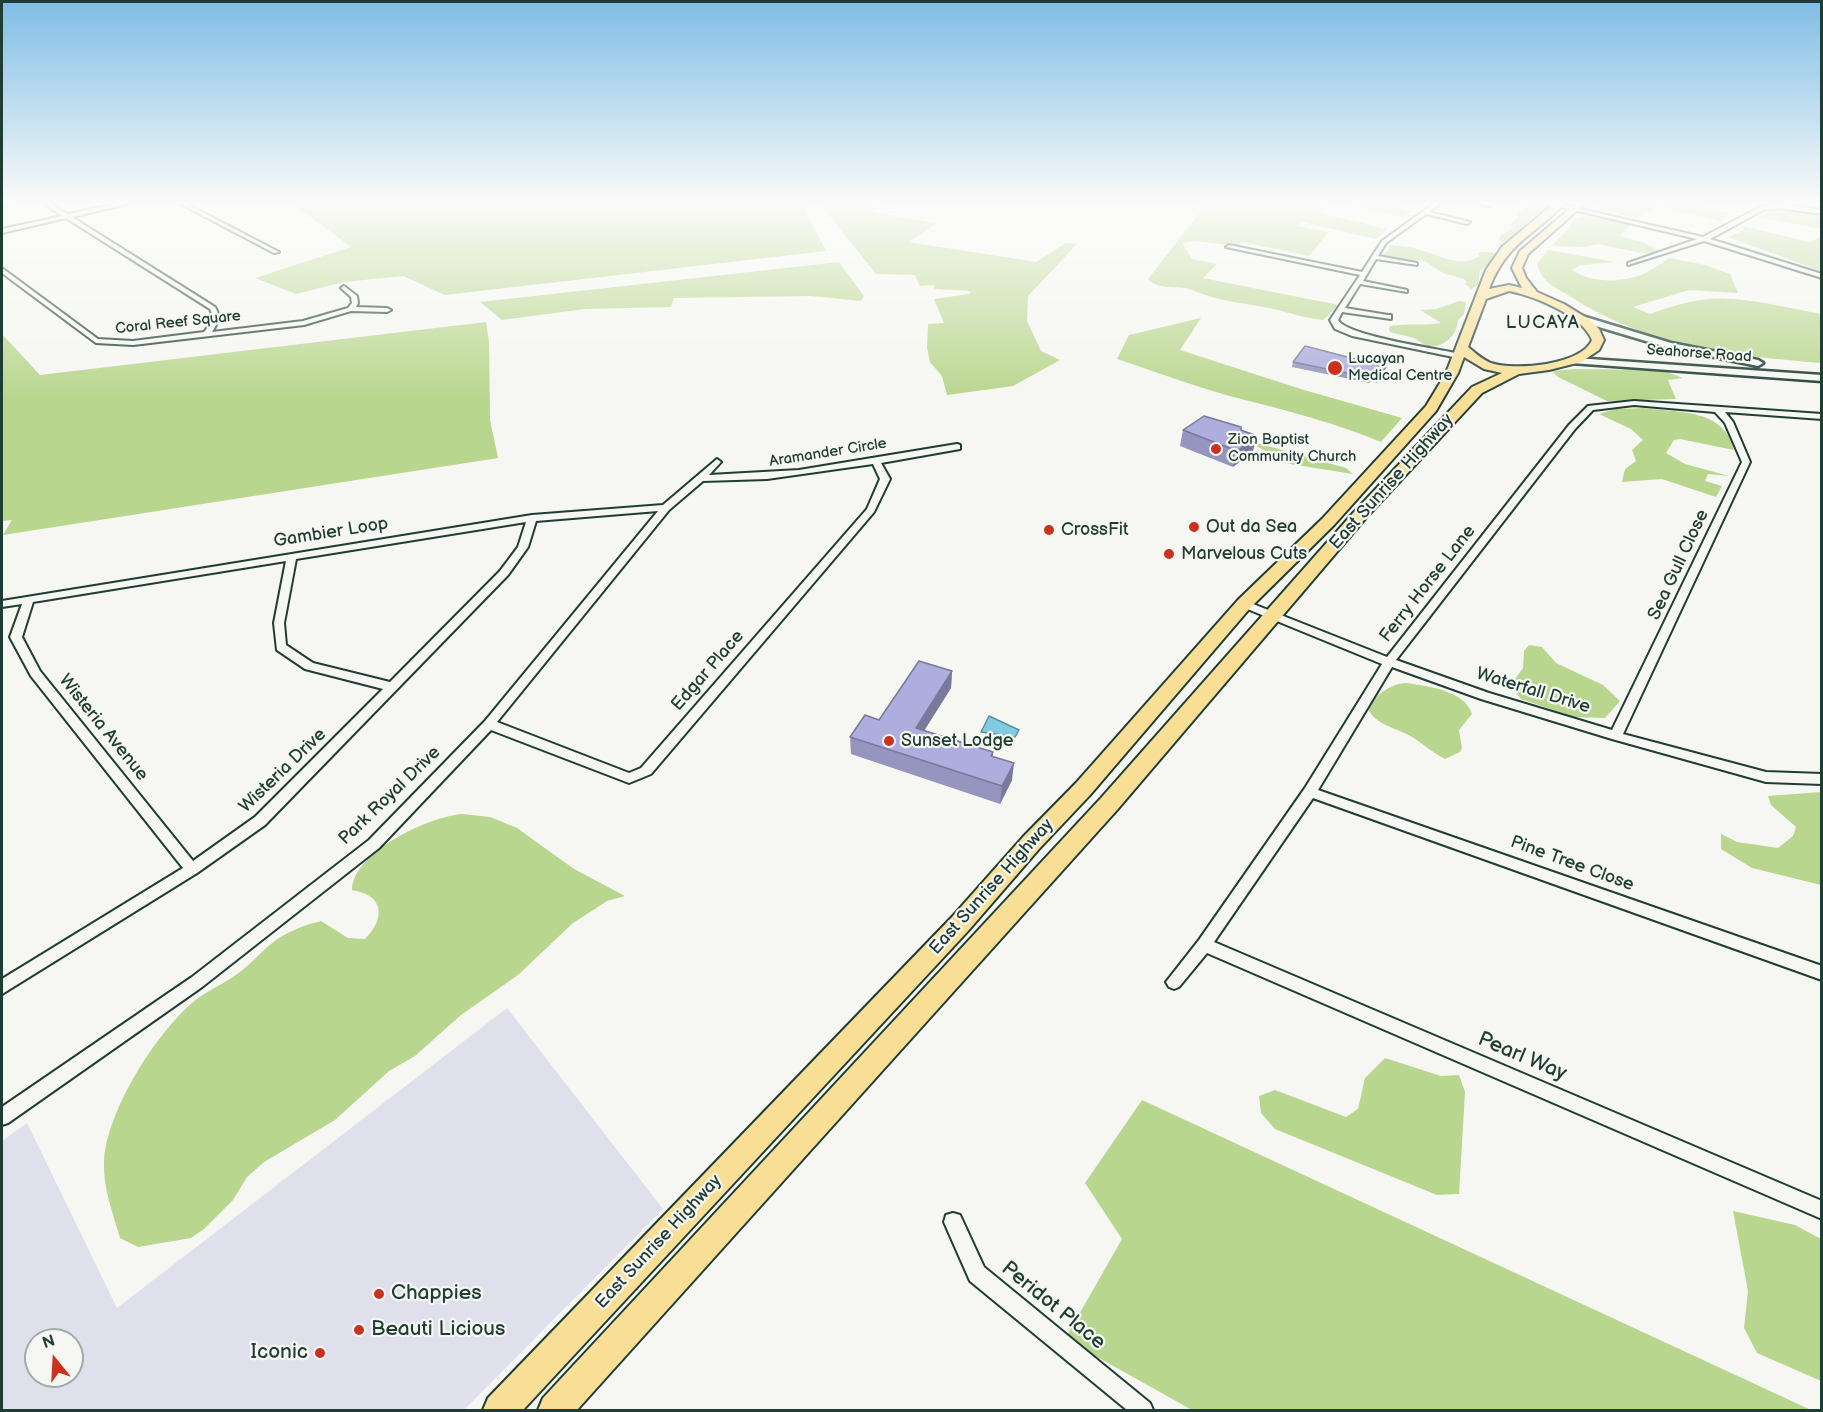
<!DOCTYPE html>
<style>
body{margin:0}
#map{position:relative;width:1823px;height:1412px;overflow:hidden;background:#f6f6f2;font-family:"Balsamiq Sans",sans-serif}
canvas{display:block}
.frame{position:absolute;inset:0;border:3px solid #1f3d34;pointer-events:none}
.north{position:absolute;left:24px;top:1328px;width:60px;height:60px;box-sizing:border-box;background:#f6f6f2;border:2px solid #a0aca6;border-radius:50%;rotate:342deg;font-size:16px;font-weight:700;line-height:24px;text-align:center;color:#1f3d34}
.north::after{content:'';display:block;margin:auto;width:21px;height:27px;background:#c8321e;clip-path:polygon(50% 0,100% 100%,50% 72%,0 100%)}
</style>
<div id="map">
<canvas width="1823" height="1412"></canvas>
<div class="frame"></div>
<div class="north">N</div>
</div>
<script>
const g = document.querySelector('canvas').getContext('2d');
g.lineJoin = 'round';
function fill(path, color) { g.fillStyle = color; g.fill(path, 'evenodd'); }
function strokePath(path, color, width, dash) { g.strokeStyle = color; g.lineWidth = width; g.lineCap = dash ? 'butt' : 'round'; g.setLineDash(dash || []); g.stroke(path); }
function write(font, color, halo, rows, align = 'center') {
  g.font = font + ' "Balsamiq Sans",sans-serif'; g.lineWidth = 4.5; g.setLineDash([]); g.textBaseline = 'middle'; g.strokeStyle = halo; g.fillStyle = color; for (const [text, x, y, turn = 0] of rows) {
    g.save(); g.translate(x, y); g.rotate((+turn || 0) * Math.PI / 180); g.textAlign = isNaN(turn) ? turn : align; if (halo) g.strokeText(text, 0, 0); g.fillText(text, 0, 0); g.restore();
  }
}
fill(new Path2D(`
 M507,1008L663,1209L464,1410H2V1141L27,1123L117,1308ZM36,1340H72V1376H36Z`), '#e0e0ec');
fill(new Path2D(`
 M293,201H800L826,251L445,295L403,276L344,282L296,294L255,278L351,247L290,202Z
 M818,201H887L871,212L937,223L909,242L1036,262L1066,243L1077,244L1028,296L1027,321L1041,351L1060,360L1013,386L947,395L942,376L930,362L927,348L928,324L944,323L934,299L969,294L971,291L935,289L934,285L920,286L915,275L876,274Z
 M1209,201H1367L1411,210L1404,217L1331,202L1319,213L1387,229L1376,239L1302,222L1297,226L1329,232L1309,256L1242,242L1238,246L1194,241L1182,243L1192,259L1217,264L1203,278L1339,305L1323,320C1303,318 1288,312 1269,308C1238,302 1221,302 1192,290C1177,284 1160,292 1148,279Z
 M1605,201L1687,202L1730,214L1720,221L1658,206L1636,218L1598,209Z
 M1535,202L1549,206L1532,218L1510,241L1503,242L1499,240L1500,236L1512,228L1511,223L1518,217V213L1524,211L1526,203Z
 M1779,208L1821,214V229L1759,217Z
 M1590,215L1632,224L1619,236L1642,242L1660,251V254L1642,253L1597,244L1585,247L1551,246L1570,227L1574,219Z
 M1743,226L1809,242L1821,237V271L1728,237L1744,230Z
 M1390,245C1401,246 1413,247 1424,251C1443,257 1462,268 1480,256L1478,253C1484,251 1494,251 1497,256L1480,271L1478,285L1471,289L1465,284L1467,282L1464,279L1443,273L1425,261L1401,260L1381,255L1388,251Z
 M1548,250L1615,262L1580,265L1572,270C1591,283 1620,283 1641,275C1651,271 1661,263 1670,258L1705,265L1730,274L1738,293L1689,290L1633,307L1650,314C1669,307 1688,301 1709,299C1745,296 1786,308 1821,314V363C1733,356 1643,345 1568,295C1553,286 1542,282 1537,264Z
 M839,262L864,296L861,301L811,296L674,298L671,307L585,309L502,320L480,302Z
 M1459,301L1466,302L1464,314L1458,320C1458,335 1441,351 1425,345C1422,344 1418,339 1413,338C1406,335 1398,335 1390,332L1389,329L1390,326C1407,323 1424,326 1441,323L1420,310L1436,309Z
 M1201,318L1180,350L1304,390L1402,418L1381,442C1338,424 1290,411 1245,400C1202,389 1159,373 1117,359L1129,335Z
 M486,322L489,341L490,420L498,458L3,535L12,520L2,521V334L40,375Z
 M1575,369L1662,370L1683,378L1668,380L1676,399L1607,401L1558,377L1552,371Z
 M1644,408C1678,413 1724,408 1734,450L1680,439L1674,440L1666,453L1685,464L1729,476L1708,474L1705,481L1722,486L1716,497L1662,479L1622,482L1625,469L1636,461L1632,450L1643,440L1631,429L1599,414L1615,409Z
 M1243,439L1346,468L1353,474L1290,464Z
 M1529,645L1542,647L1556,663L1603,685L1620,701L1605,718L1574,717L1521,699L1510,686L1523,668L1524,651Z
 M1406,683C1426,686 1465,690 1472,714L1459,730L1462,748L1460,752L1445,759C1430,752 1419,739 1404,733C1390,726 1376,724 1368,709C1375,695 1390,684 1406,683Z
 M1821,792V885L1752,868L1721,849V834L1737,842L1778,848L1793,836L1796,827L1771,805L1768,796Z
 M462,814L490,817L517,828L574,869L625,896L607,901L573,923L518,975L461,1015L415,1056L389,1071L335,1120L264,1162L247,1177L233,1200L204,1229L191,1238L138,1247L120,1238C113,1213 103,1189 104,1162C106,1111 158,1029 198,998C211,989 225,983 237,974C250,965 260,953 272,943C286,932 304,925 321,921L348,938L365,939C386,918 384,895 352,890C353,852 428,817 462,814Z
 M1385,1058L1441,1076L1459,1075L1465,1092L1459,1194L1437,1195L1275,1129L1261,1113L1259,1096L1275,1090L1346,1117L1358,1109L1365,1078Z
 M1142,1100L1811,1410H1192L1065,1339L1122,1239L1085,1183Z
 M1733,1211L1795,1225L1821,1239V1381L1757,1353L1744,1328L1748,1291Z`), '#b9d68e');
const water = new Path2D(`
 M989,716L1019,730L1015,737L981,732Z`);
fill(water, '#82cbe3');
strokePath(water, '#5a929d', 1.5);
const street = new Path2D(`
 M11,201H20L2,206V202Z
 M41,201H46L68,214L129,201H136V202L72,217L215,307C221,317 218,322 212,332L303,321L348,308L352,303L351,297L341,288L344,286L357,296L358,303L356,307L387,308L391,310L387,312L351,311L304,325L133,345L96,343L2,273V268L98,339L133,341L204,332C210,325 215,318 210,309L66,218L2,233V229L62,216Z
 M175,201H181L279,252L274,253Z
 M1437,201H1443L1429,212L1470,222L1467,224L1426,214L1386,243L1378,256L1417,263V265L1376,259L1363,281L1407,290V292L1360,284L1345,308L1388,315H1391V319L1342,312L1338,320C1347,336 1438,349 1461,354V358H1458L1352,336L1335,329L1330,320L1360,275L1226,247L1229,245L1362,272L1382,241Z
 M1467,201H1478L1492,204L1489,206Z
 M1536,201H1545L1703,237L1762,206L1779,204L1822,210V214L1779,208L1763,210L1710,239L1822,274V278L1704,241L1628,265V263L1697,239Z
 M1634,401L1822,414V419L1725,412L1733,422L1750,462L1623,734L1766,772L1822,774V784L1766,782L1612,739L1481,699L1392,667L1318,790L1822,966V980L1313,798L1214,942L1822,1201V1219L1207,953L1179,987L1174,989L1169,987L1166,982L1199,940L1305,788L1382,664L1240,606L1239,604L1240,602H1248L1387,657L1569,425L1588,406ZM1634,405L1715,412L1725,423L1742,462L1612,730L1489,693L1396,660L1575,429L1593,410Z
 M957,444L960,445V449L881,463L890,479L874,512L651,774L629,783L491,730L379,848L202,987L8,1123L2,1125V1107L192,977L369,840L485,721L658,511L536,521L528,547L508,575L265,825L197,873L2,994V979L183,868L31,676L10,637L22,604L2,607V601L532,515L663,505L717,459L721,462L709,475L799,470ZM873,464L880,479L867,509L641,768L629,773L497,722L669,510L703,481L767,479ZM526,522L518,547L500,571L390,682L313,663L286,645L284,623L296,559ZM286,561L274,623L277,650L305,669L383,689L255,817L193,861L40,671L22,637L33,602Z
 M953,1213L960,1215L984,1267L1150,1403L1153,1410H1127L970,1281L944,1222L946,1215Z`);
const secondary = new Path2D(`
 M1582,316L1671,343L1758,360L1763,363L1758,366L1666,347L1579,321L1577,319Z
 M1575,358L1822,375V381L1571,363L1570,361Z`);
const primary = new Path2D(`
 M1557,201H1567C1536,235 1507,241 1489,289L1509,285L1522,288L1512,268L1520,251L1579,201H1588L1528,254L1522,268L1526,278L1537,292L1564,304L1590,320L1599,329L1604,340L1599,350L1581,362L1549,370L1519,374L1482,393L1365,519L1117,810L577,1410H538L543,1398L1101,798L1353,513L1472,387L1502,373L1484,369L1464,357L1458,373L1436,411L1334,525L1250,608L1090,795L1039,849L968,931L523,1410H483L488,1398L952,917L1023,837L1076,783L1238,600L1322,519L1426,406L1446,373L1486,270L1502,247ZM1509,291C1534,296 1582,315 1592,340C1582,365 1514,371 1491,363C1483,360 1475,353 1468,347L1486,299Z`);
strokePath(street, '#1f3d34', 4);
strokePath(secondary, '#1f3d34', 5);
strokePath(primary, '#1f3d34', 4);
fill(street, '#f6f6f2');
fill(secondary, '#f6f6f2');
fill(primary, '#f9df96');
fill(new Path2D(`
 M1293,362L1386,367L1384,372L1377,383L1371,381L1369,383L1292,367Z
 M1183,430H1241L1253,451L1233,467L1180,446Z
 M952,671L951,688L924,731L993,752V756L1012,780L1000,804L851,754L850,737L879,720Z`), '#9595bf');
fill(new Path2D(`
 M1257,436L1253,451L1233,467L1237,451Z
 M952,671L951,688L915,745L916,728Z
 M1014,763L1012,780L1000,804L1002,786Z`), '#79799b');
const building = new Path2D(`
 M1305,346L1386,367L1379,378L1372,376L1371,378L1293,362Z
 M1204,416L1241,427V430L1257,436L1237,451L1183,430Z
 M919,661L952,671L916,728L993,752L991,756L1014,763L1002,786L850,737L865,715L879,720Z`);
fill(building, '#adadde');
strokePath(building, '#79799b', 1.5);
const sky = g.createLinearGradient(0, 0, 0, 398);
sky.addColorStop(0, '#7fbde6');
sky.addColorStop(0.51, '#fbfbf9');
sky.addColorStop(1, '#fbfbf900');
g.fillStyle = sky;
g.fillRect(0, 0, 1823, 398);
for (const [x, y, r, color] of [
 [1335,368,8,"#c8321e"],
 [1216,449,6,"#c8321e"],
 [1194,527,6,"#c8321e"],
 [1049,530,6,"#c8321e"],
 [1169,554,6,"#c8321e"],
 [889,741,6,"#c8321e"],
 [379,1294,6,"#c8321e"],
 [359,1330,6,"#c8321e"],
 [320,1353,6,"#c8321e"]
]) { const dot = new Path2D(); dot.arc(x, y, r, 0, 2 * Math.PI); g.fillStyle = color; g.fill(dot); strokePath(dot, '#f6f6f2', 2); }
write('15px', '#1f3d34', '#f6f6f2', [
 ["Coral Reef Square",178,323,-6],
 ["Seahorse Road",1699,354,4],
 ["Aramander Circle",828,453,-9]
]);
write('15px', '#1f3d34', '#f6f6f2', [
 ["Lucayan",1348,359],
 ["Medical Centre",1348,376],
 ["Zion Baptist",1228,440],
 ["Community Church",1228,457]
], 'left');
g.letterSpacing = '1.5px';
write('18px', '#1f3d34', '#f6f6f2', [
 ["LUCAYA",1543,323]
]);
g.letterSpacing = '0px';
write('18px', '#1f3d34', '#f6f6f2', [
 ["East Sunrise Highway",1392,482,-48],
 ["Gambier Loop",331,533,-9],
 ["Sea Gull Close",1679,565,-65],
 ["Ferry Horse Lane",1428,584,-52],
 ["Edgar Place",708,671,-49],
 ["Waterfall Drive",1533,691,17],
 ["Wisteria Avenue",103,728,51],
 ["Wisteria Drive",283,771,-44],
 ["Park Royal Drive",390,796,-44],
 ["Pine Tree Close",1572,864,20],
 ["East Sunrise Highway",992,887,-48],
 ["East Sunrise Highway",659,1242,-47]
]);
write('18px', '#1f3d34', '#f6f6f2', [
 ["Out da Sea",1206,527],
 ["CrossFit",1061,530],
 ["Marvelous Cuts",1181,554],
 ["Sunset Lodge",901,741]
], 'left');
write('21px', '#1f3d34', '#f6f6f2', [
 ["Pearl Way",1522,1057,23],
 ["Peridot Place",1053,1306,39]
]);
write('21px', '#1f3d34', '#f6f6f2', [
 ["Chappies",391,1294],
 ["Beauti Licious",371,1330],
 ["Iconic",308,1353,"right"]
], 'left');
</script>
